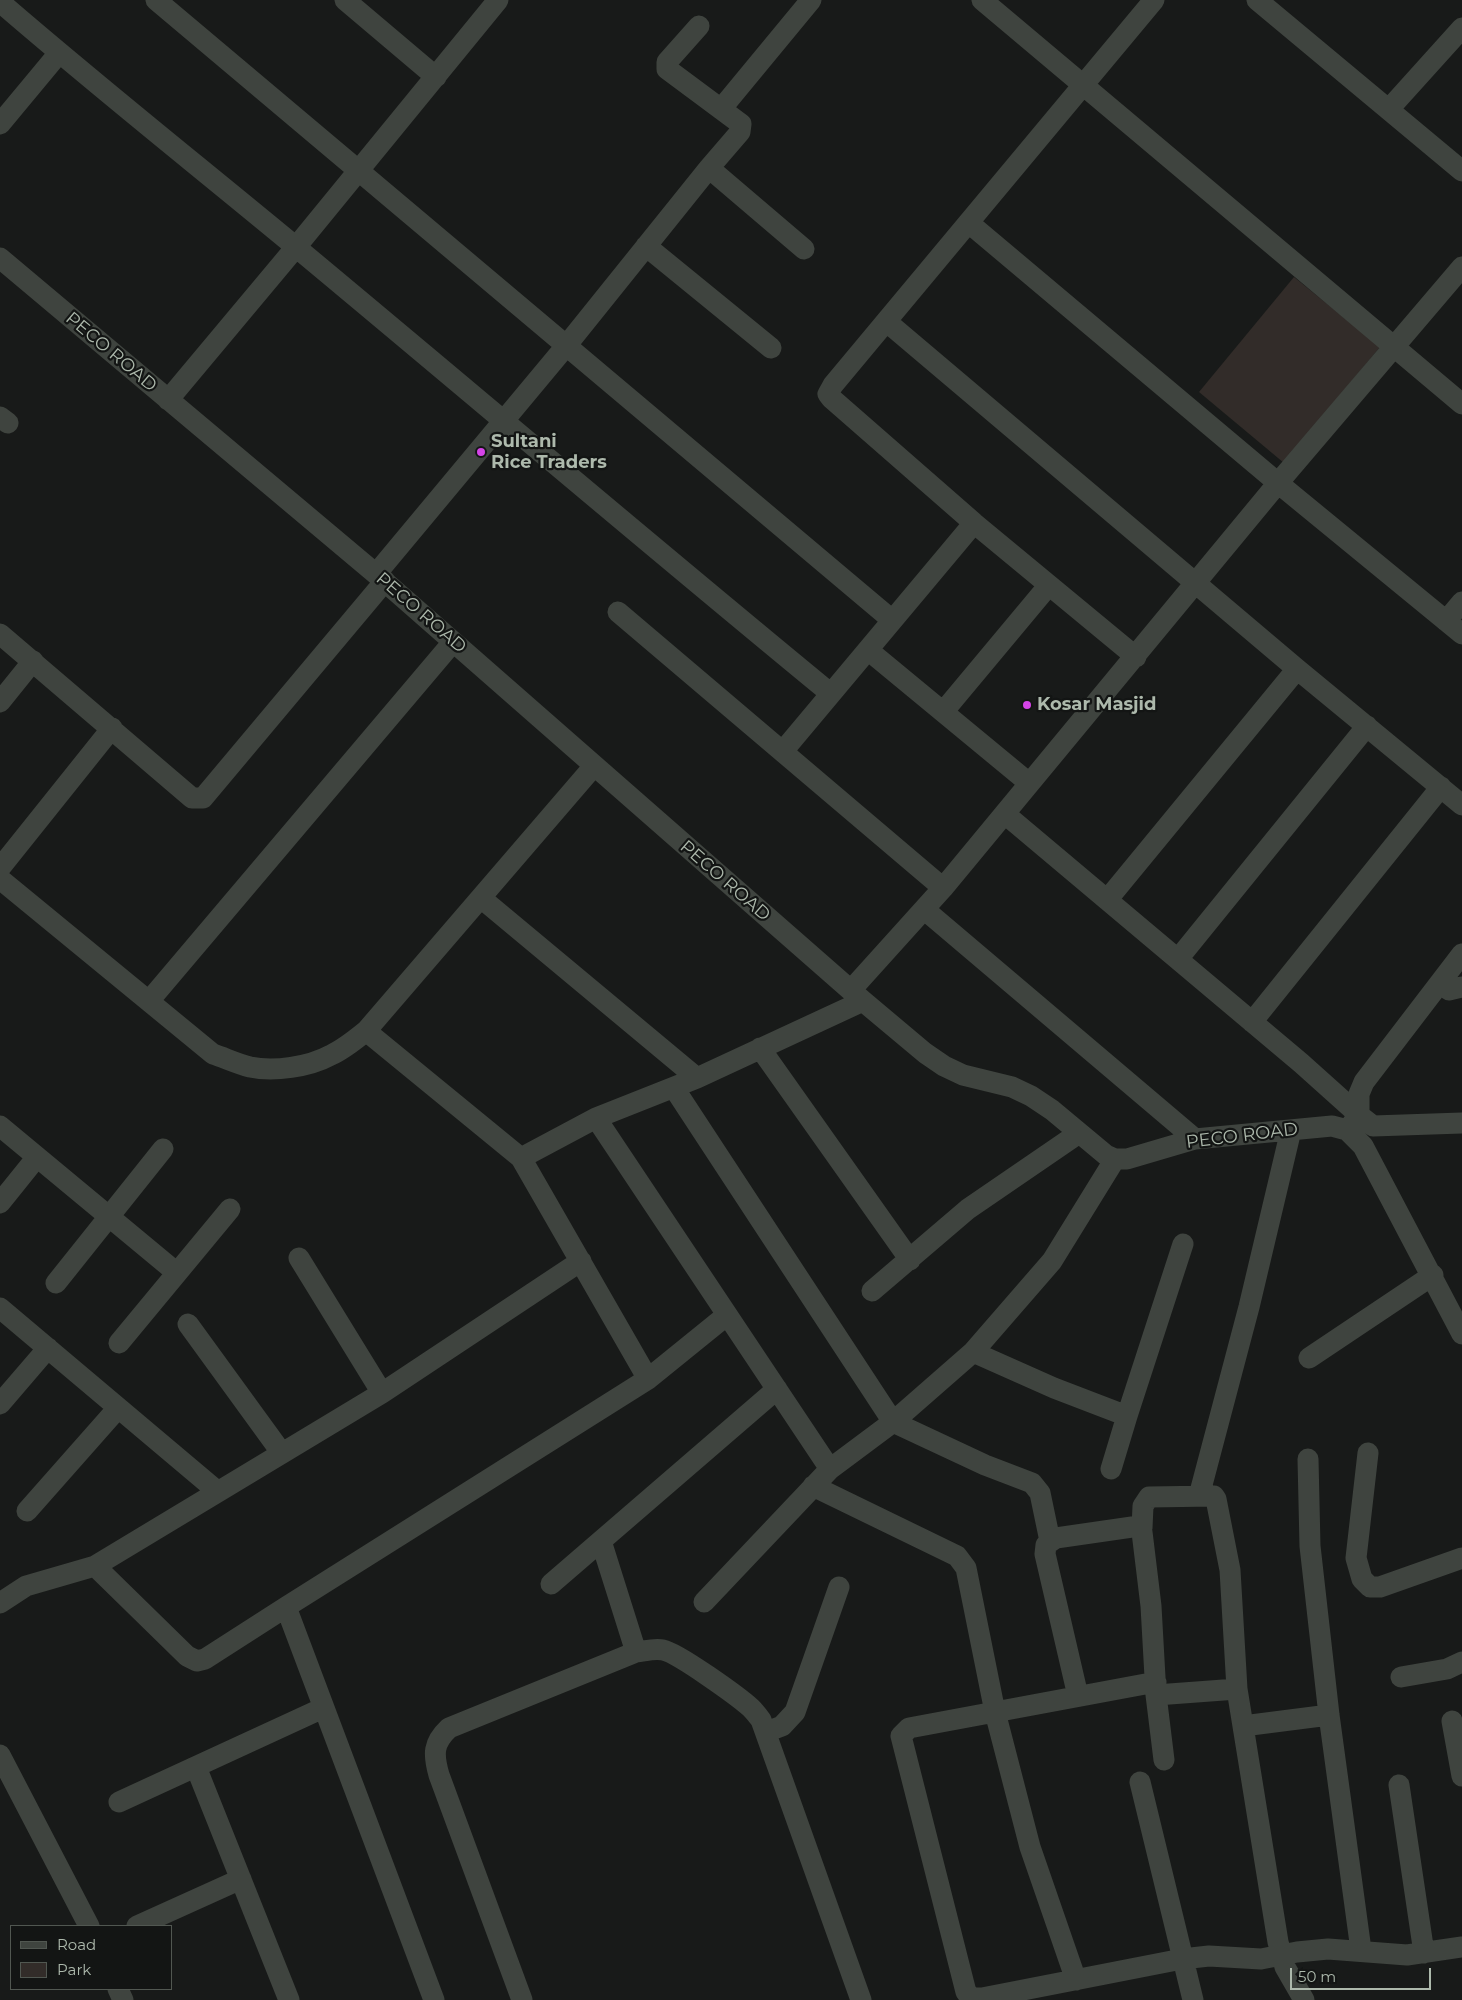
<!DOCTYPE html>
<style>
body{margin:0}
#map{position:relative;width:1462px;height:2000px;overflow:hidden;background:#181a19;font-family:Montserrat,sans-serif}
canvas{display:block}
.legend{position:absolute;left:10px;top:1925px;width:162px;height:65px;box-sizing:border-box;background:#131514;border:1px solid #515751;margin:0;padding:6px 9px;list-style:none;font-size:15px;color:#adb9ac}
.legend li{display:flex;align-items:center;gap:10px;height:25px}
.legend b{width:25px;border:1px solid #515751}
.scale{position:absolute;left:1290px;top:1968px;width:141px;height:22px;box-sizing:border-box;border:2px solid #adb9ac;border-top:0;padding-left:6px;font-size:15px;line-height:18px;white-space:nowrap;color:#adb9ac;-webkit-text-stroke:4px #131514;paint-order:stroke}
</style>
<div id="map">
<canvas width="1462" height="2000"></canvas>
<ul class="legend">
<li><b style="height:6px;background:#3f443f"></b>Road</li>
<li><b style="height:14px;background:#322c29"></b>Park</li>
</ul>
<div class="scale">50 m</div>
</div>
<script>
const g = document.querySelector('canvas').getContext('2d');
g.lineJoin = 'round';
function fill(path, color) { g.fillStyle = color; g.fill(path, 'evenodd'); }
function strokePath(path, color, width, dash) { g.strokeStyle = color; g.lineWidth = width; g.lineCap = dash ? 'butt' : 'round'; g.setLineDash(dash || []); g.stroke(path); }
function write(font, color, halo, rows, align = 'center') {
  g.font = font + ' Montserrat,sans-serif'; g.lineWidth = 4.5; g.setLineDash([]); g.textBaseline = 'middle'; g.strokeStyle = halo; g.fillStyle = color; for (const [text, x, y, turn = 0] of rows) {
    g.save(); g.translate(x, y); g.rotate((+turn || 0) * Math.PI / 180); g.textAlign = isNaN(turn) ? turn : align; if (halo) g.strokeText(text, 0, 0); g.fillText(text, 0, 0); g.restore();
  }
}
fill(new Path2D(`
 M1294,277L1380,347L1284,463L1199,392Z`), '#322c29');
strokePath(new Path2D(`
 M156,0L892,620
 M345,0L436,77
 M982,0L1462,404
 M1257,0L1462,171
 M0,2C97,86 198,166 297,248C475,396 651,546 830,693
 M721,109L811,0
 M1389,109L1462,28
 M0,124L59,53
 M709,168L804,249
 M969,223L1278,483L1462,634
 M646,246L771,348
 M0,258L376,574L863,1001L925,1053L944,1066L963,1075L1012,1087L1031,1096L1052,1110L1106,1155L1115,1159H1127L1195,1139L1332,1126L1347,1130L1363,1146L1462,1334
 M887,322L1297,669L1462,805
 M168,400L296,247L498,0
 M0,417L8,423
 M376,574L566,346L709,168L740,132L741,124L667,69V62L699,26
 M618,612L943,888
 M1446,621L1462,602
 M0,634L192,798H203L385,581
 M868,650L1029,783
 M1136,657L974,523L831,398L828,394L833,385L1154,0
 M0,702L33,661
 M943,712L1049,585
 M783,751L974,523
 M1005,814L1301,1063L1359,1115
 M0,868L112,728
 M0,879L213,1054C225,1058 238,1064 250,1067C274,1072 309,1067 331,1055C344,1049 355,1040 366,1031L594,766
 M481,898L697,1078
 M1107,900L1297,669
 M925,910L1195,1139
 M1178,959L1367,726
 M1440,983L1449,990L1462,987
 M851,990L943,888L1278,483L1462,267
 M149,1001L453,642
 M1252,1022L1441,787
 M366,1031L521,1158L648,1379
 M760,1048L910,1260
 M674,1088L893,1422L985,1465L1032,1483L1040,1493L1050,1541
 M1359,1115V1094L1364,1082L1462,954
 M596,1118L830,1469
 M1352,1124L1359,1115L1373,1126L1462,1123
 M0,1126L177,1273
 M521,1158L596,1118L697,1078L863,1001
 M0,1203L37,1157
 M299,1258L382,1393
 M56,1283L163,1149
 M872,1291L968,1209L1079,1133
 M0,1308L217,1491
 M188,1324L281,1452
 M119,1343L230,1209
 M973,1352L1054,1388L1127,1416
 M1309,1358L1433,1275
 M0,1404L48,1348
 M1368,1453L1356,1558L1362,1579L1370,1587H1380L1462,1558
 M1308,1459L1310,1546L1329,1715L1361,1950
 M1111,1469L1127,1416L1183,1244
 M813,1486L957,1556L966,1568L995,1712L1030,1847L1076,1980
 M1199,1496L1249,1307L1291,1130
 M27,1511L118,1408
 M1142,1528L1143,1506L1149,1497L1214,1496L1216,1499L1230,1570L1237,1689L1278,1942L1285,1967L1304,2000
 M601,1541L636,1652
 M95,1566L187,1656L197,1661L205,1659L286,1607L648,1379L727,1315
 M551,1584L777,1389
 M704,1602L830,1469L893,1422L973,1352L1052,1261L1115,1159
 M0,1603L26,1586L95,1566L382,1393L581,1261
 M286,1607L434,2000
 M1401,1677L1447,1669L1462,1662
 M1156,1682L909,1728L901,1736L966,1992L972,1998H982L1182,1959L1209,1956L1261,1959L1297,1952L1328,1949L1407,1955L1462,1947
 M1156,1695L1237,1689
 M1078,1696L1045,1554L1046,1545L1056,1538L1139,1526L1142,1532L1151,1606L1156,1695L1164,1760
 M1452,1721L1462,1776
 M1243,1726L1329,1715
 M766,1732L782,1726L795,1712L839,1587
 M0,1755L89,1926
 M196,1767L289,2000
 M1140,1782L1193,2000
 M1399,1785L1424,1953
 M119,1802L323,1708
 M137,1926L241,1879
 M118,1989L123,2000
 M522,2000L439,1775C433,1754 433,1743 449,1728L636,1652C645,1651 655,1648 663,1650C678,1653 739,1697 751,1708C755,1712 758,1716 761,1720L861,2000`), '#3f443f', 21);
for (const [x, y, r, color] of [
 [481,452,5,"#d544e7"],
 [1027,705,5,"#d544e7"]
]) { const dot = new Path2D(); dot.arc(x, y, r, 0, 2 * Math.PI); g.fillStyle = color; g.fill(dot); strokePath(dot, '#131514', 2); }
write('18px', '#adb9ac', '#131514', [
 ["PECO ROAD",111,352,40],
 ["PECO ROAD",421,613,41],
 ["PECO ROAD",725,881,41],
 ["PECO ROAD",1242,1136,-7]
]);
write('bold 18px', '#adb9ac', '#131514', [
 ["Sultani",491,442],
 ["Rice Traders",491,463],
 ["Kosar Masjid",1037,705]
], 'left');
</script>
